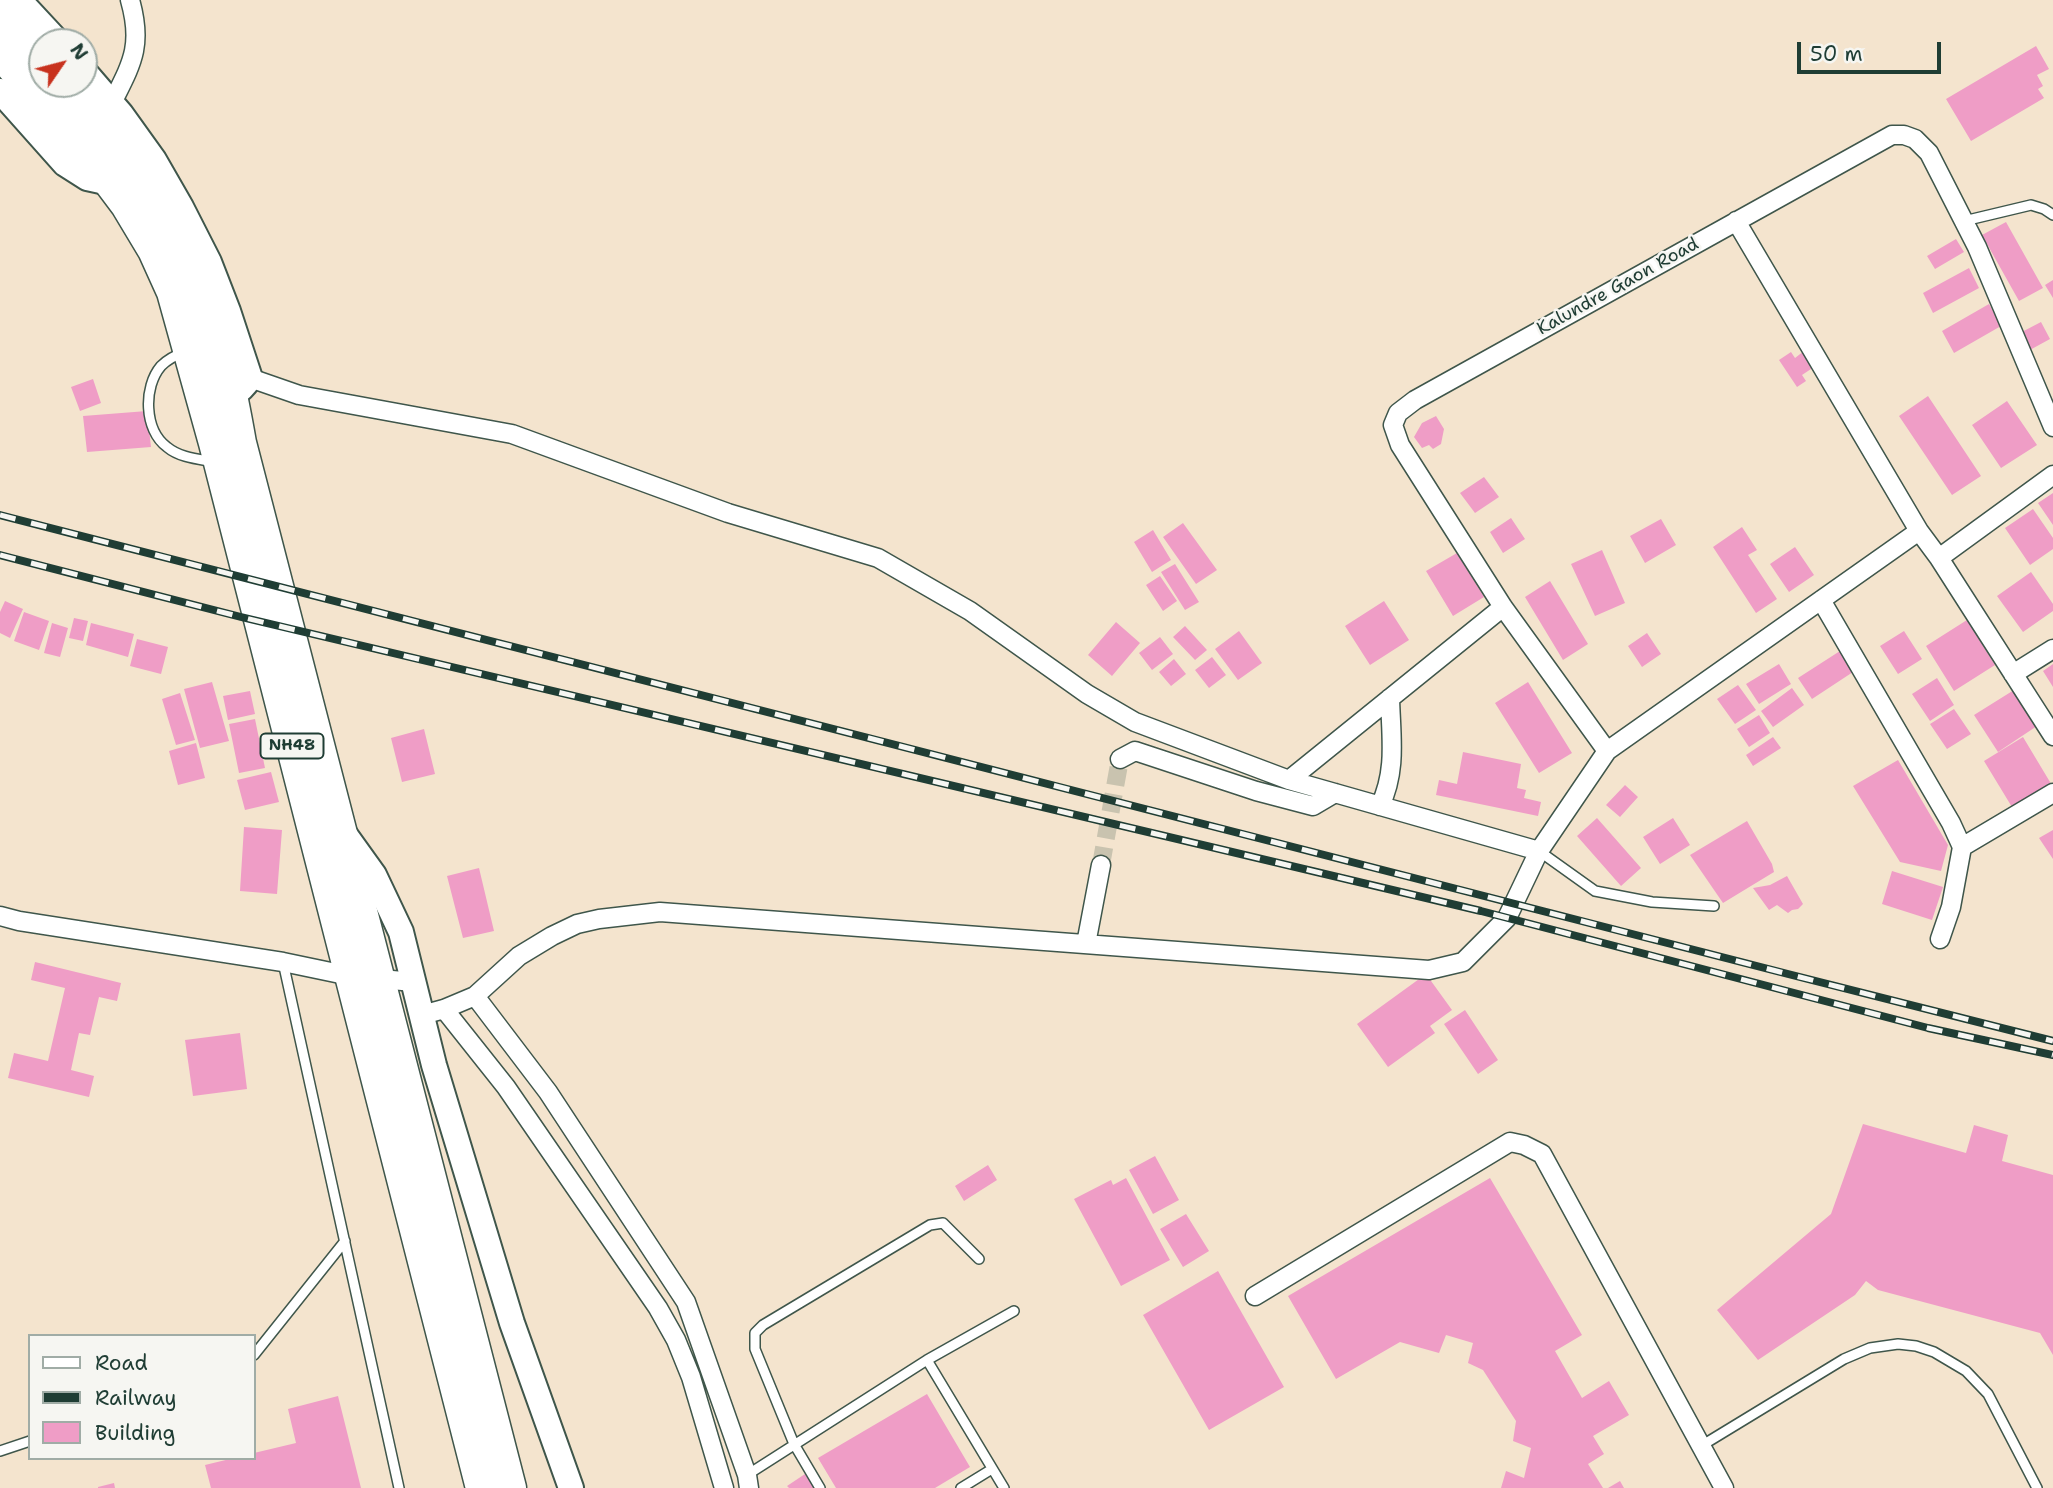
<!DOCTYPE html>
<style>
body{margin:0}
#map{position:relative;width:2053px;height:1488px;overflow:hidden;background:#f4e4ce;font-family:"Shantell Sans",sans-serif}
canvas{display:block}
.legend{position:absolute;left:28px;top:1334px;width:228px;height:126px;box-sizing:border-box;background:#f6f6f2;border:2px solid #a0aca6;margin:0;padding:9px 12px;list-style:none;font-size:21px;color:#1f3d34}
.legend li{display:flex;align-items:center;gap:14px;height:35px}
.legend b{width:35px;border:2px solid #a0aca6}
.north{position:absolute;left:28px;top:28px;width:70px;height:70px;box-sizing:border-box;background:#f6f6f2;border:2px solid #a0aca6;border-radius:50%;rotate:55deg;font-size:19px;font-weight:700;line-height:28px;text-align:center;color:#1f3d34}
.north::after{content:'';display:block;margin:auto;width:24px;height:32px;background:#c8321e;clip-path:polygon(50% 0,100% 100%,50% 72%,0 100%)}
.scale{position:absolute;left:1797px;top:42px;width:144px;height:32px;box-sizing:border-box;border:4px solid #1f3d34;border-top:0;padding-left:9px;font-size:21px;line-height:24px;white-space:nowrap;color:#1f3d34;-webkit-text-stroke:5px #f6f6f2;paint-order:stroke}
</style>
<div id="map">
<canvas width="2053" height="1488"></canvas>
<ul class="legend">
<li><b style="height:9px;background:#fff"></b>Road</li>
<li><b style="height:9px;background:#1f3d34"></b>Railway</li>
<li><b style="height:19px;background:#ef9dc6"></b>Building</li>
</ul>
<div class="north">N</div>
<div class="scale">50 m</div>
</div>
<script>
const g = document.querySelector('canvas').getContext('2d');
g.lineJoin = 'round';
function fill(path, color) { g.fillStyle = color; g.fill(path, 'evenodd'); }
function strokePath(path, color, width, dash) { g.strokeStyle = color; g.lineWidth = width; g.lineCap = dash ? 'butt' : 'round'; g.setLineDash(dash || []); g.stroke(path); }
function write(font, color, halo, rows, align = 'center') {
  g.font = font + ' "Shantell Sans",sans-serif'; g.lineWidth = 5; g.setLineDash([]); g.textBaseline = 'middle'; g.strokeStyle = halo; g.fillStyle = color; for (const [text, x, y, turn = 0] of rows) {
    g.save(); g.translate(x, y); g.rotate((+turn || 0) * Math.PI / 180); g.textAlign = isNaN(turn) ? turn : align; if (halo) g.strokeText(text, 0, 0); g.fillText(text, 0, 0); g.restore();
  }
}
fill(new Path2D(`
 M2036,46L2049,69L2037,75L2043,86L2038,89L2044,98L1971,141L1946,99Z
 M2006,222L2043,288L2019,301L1982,235Z
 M1956,239L1964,252L1935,269L1927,256Z
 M1969,268L1979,288L1933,313L1923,293Z
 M2053,280V298L2045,285Z
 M1989,304L2001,326L1954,353L1942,331Z
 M2041,322L2050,339L2028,351L2018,334Z
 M1804,351L1814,367L1802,375L1806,381L1797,387L1779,360L1791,352L1795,358Z
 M93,379L101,403L80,411L71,387Z
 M1928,396L1981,476L1952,495L1899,416Z
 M2007,401L2037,445L2001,468L1972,425Z
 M147,411L151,447L87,452L83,416Z
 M1436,416L1444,429L1441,444L1433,449L1429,445L1422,448L1414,437L1422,423Z
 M1484,477L1499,497L1475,513L1460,493Z
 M2053,493V525L2038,503Z
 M2033,509L2053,538V549L2030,565L2005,528Z
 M1511,518L1525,539L1503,553L1490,532Z
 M1661,519L1676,545L1645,563L1630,536Z
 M1183,523L1217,570L1196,584L1163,537Z
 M1742,527L1757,550L1748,555L1777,599L1756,613L1713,547Z
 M1153,530L1171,560L1152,572L1134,542Z
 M1795,547L1814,575L1789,592L1770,564Z
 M1602,550L1625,603L1595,616L1571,564Z
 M1457,553L1484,597L1453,616L1426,571Z
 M1175,564L1199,602L1185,610L1161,572Z
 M2031,572L2053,604V611L2023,632L1997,596Z
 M1160,576L1177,601L1163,611L1146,585Z
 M1550,581L1588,644L1563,660L1525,597Z
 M5,601L23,609L10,638L0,633V612Z
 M1384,601L1409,640L1370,665L1345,626Z
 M24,612L49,621L39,650L14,641Z
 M74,618L88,621L83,641L69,638Z
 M1967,620L1995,665L1954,691L1926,646Z
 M1116,622L1140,643L1112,676L1088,655Z
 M52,623L68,628L60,657L44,653Z
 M91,623L134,634L128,657L86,645Z
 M1185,626L1207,650L1195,660L1173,637Z
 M1239,631L1262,663L1238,680L1215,649Z
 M1904,631L1922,659L1898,674L1880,646Z
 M1647,633L1661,654L1642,667L1628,646Z
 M1160,637L1173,654L1152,670L1139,653Z
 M137,639L168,647L161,674L130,666Z
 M1840,651L1853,672L1812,699L1798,678Z
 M1212,657L1226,675L1209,688L1195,670Z
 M1174,659L1186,674L1171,686L1159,672Z
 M1779,664L1791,684L1759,704L1746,684Z
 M2053,664V687L2043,671Z
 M1937,678L1954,705L1930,721L1912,694Z
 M212,682L229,741L200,748L184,689Z
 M1528,682L1572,753L1539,773L1495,703Z
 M1738,685L1756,710L1735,724L1717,699Z
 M1792,688L1804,705L1773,727L1761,711Z
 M2014,690L2037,726L1998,752L1974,715Z
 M250,691L255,714L228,720L223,696Z
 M180,693L195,740L176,745L162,699Z
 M1954,709L1971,734L1947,749L1930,724Z
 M1759,715L1770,733L1749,747L1737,729Z
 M255,719L265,768L239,773L229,724Z
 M424,729L435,774L402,782L391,738Z
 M1773,737L1781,748L1753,766L1746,755Z
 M2023,737L2053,787L2015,812L1984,761Z
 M196,743L205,778L178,785L169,751Z
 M1463,752L1521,764L1517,788L1526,790L1524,798L1541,802L1538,816L1436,795L1439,780L1457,784Z
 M1898,760L1948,845L1941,871L1900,862L1853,786Z
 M271,772L279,802L245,810L237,780Z
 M1625,785L1638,797L1620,817L1606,805Z
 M1597,818L1641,868L1621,886L1577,836Z
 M1673,818L1690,845L1660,864L1643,837Z
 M1747,821L1772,864L1774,872L1723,903L1690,855Z
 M244,827L282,830L277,894L240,891Z
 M2053,830V859L2039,838Z
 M479,868L494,931L463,938L447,876Z
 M1892,871L1943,887L1932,920L1882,904Z
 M1787,876L1803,904L1798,909L1792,910L1788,913L1777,905L1769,910L1753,888L1770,885Z
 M35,962L121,983L117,1001L99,997L90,1035L79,1033L71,1070L94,1076L89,1097L8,1078L14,1053L48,1061L65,988L31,980Z
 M1426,974L1452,1010L1430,1026L1435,1033L1388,1067L1357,1024Z
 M1465,1010L1498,1060L1478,1074L1444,1024Z
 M240,1033L247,1089L193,1096L185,1040Z
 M1863,1124L1966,1153L1974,1125L2008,1135L2002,1161L2053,1175V1355L2040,1333L1878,1290L1866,1281L1855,1295L1758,1360L1717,1310L1831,1214Z
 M1155,1156L1179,1200L1153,1214L1129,1170Z
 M988,1165L997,1180L964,1201L955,1186Z
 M1126,1178L1170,1260L1121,1286L1074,1199L1111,1180L1113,1185Z
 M1490,1178L1582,1335L1555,1351L1582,1398L1609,1381L1629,1415L1593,1436L1604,1454L1588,1464L1603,1488H1501L1506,1471L1524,1478L1531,1448L1513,1441L1516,1421L1483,1370L1468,1363L1473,1343L1446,1335L1439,1353L1400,1342L1336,1379L1288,1296Z
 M1186,1214L1209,1251L1183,1267L1160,1229Z
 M1218,1271L1284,1387L1209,1430L1143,1315Z
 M927,1394L970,1467L935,1488H836L818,1458Z
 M338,1396L361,1488H211L205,1465L234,1458H254V1453L296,1443L288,1409Z
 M805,1474L814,1488H789L787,1486Z
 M1620,1481L1624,1488H1608Z
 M114,1483L115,1488H98V1487Z`), '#ef9dc6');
strokePath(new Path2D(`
 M1101,865L1120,759`), '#c9c3af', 18, [18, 9]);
const lane = new Path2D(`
 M1964,221L2031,205L2044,209L2053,215
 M185,352C176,355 168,359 161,366C143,387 144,430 167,447C180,458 199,459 215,462
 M1539,851L1595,891L1652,902L1714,906
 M283,962L399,1488
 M254,1355L345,1241
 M927,1360L1004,1488
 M1701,1446L1844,1359L1870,1348L1898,1344L1916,1346L1934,1352L1966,1371L1988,1394L2037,1488
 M0,1451L30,1441
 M747,1475L927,1360L1014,1311
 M820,1488L794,1444L755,1349V1333L763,1325L930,1225L943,1223L979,1259
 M961,1488L992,1469`);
const street = new Path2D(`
 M112,103C132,63 143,46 130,0
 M1736,221L1919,531
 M250,378L299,395L512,434L728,513L878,558L970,611L1087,694L1135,722L1289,780L1539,851
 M1939,558L2053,475
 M1821,600L1951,823L1962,847L1951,907L1940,939
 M2013,674L2053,649
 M1607,751L1503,607L1400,445L1393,425L1398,413L1415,400L1892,135H1904L1915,139L1929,153L1977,247L2053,427
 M1120,759L1135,751L1256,791L1313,806L1335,793
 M1289,780L1503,607
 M1380,806C1397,770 1391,737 1390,698
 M1962,847L2053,793
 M0,916L19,921L283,962L350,976L413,982
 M1086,944L1101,865
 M475,996L548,1092L686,1302L747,1475L749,1488
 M444,1009L506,1087L658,1308L676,1340L691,1377L724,1488
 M422,1015L444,1009L475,996L519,956L552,936L577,924L599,919L660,912L1429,970L1463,962L1507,918L1539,851L1607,751L1919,531L1939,558L2053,736
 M1255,1296L1510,1142L1524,1145L1542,1154L1724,1488`);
const secondary = new Path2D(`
 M19,0L58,42
 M84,71L121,114L154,160L181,207L209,262L228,311L250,378C239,394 234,396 215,395
 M0,91L65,164L87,178L110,183
 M346,836L374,875L401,932L434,1065L512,1323L571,1488`);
const highway = new Path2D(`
 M0,12L42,59
 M0,52L97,165L127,205L154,250L173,292L215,443L482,1488
 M63,84C117,148 171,214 202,293C221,341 231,392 240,443L510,1488`);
strokePath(lane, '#3f564b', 12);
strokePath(street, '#3f564b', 21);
strokePath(secondary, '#3f564b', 28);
strokePath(highway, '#3f564b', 35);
strokePath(lane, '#fff', 9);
strokePath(street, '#fff', 18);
strokePath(secondary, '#fff', 24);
strokePath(highway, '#fff', 32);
const rail = new Path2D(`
 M0,515L1788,974L2053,1041
 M0,555L241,617L1481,911L1928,1028L2053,1055`);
strokePath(rail, '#1f3d34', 8);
strokePath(rail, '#f6f6f2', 5, [16]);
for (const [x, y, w] of [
 [292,746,63]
]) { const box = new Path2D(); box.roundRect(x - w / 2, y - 12.5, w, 25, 5); g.fillStyle = '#f6f6f2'; g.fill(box); strokePath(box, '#1f3d34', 2); }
write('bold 16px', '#1f3d34', null, [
 ["NH48",292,746]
]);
write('18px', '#1f3d34', '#f6f6f2', [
 ["Kalundre Gaon Road",1618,287,-29]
]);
</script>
